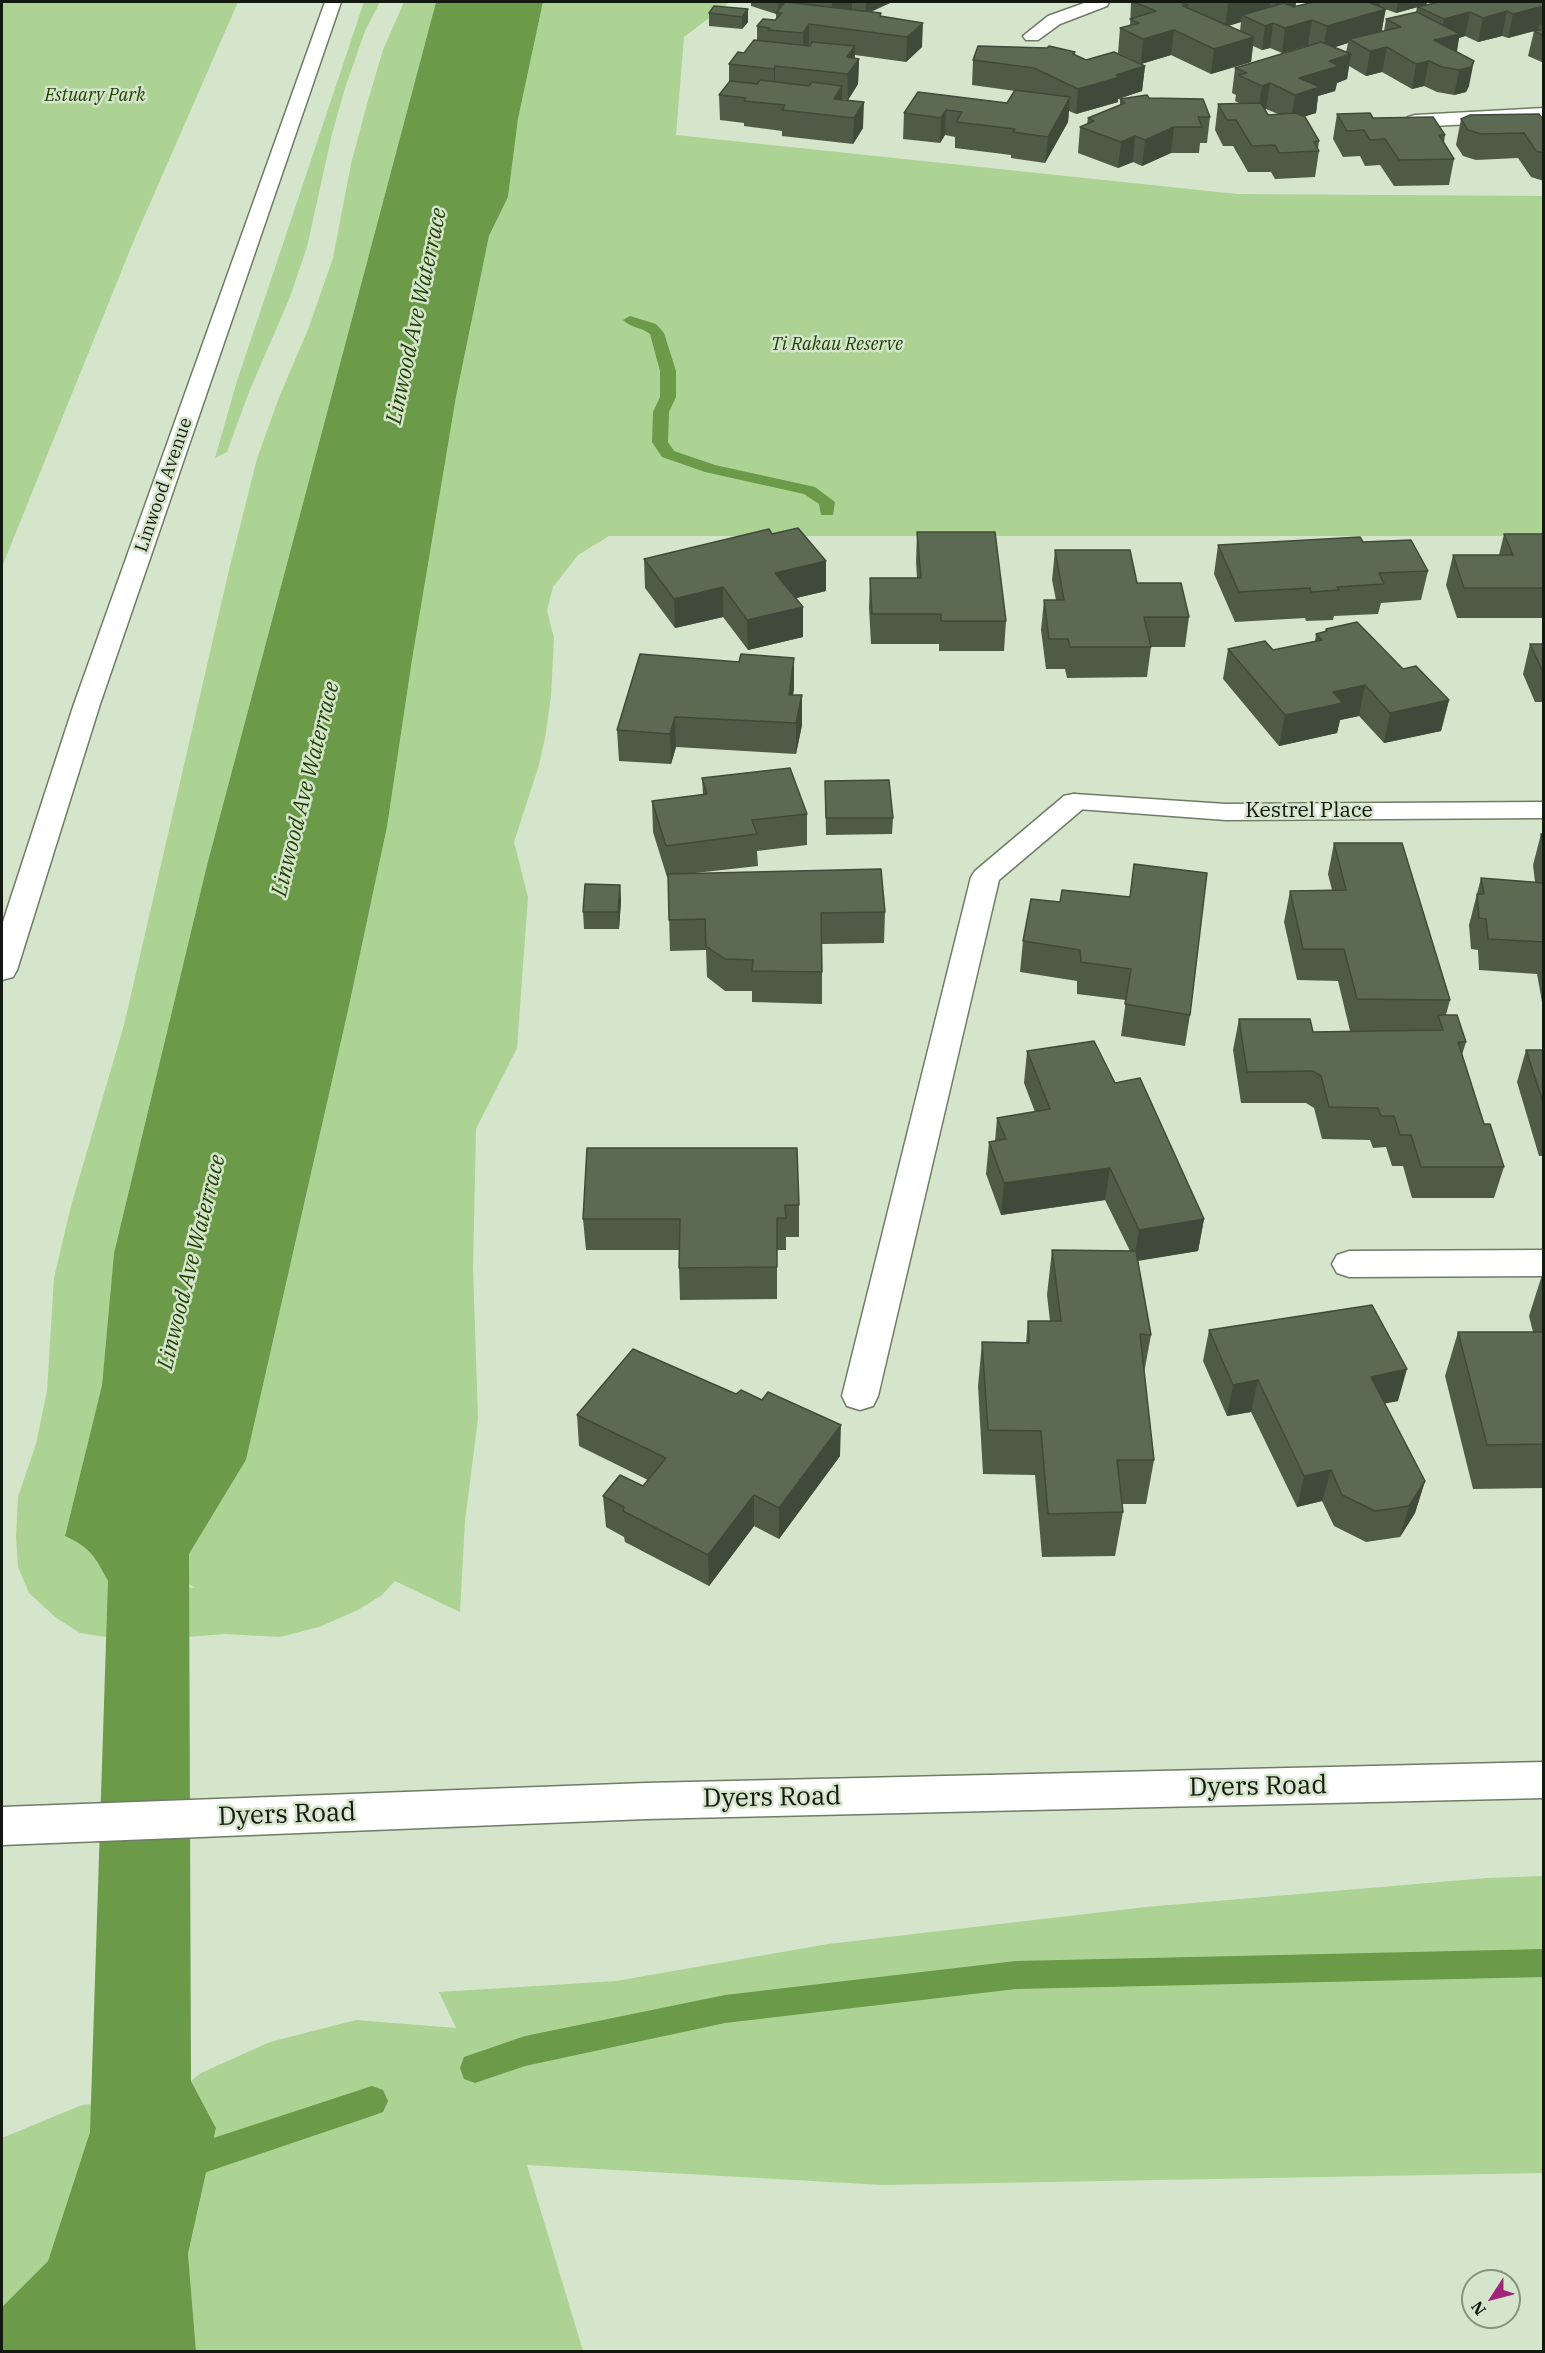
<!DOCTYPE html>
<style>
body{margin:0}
#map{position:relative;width:1545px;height:2353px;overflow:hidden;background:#d5e5cb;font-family:"IBM Plex Serif",serif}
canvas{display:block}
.frame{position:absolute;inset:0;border:3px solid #131910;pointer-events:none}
.north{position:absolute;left:1461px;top:2269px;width:60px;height:60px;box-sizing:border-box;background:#d5e5cb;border:2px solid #879380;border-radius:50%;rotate:234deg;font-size:16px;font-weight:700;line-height:24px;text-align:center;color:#131910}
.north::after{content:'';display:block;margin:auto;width:21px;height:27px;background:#a0257a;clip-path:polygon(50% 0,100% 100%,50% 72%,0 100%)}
</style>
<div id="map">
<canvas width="1545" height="2353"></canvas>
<div class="frame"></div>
<div class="north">N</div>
</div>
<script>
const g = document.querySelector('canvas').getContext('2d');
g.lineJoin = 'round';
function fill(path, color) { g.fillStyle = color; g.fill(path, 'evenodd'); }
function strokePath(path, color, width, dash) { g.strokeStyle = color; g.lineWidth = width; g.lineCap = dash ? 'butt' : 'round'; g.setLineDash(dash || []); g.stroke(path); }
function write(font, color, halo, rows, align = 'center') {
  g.font = font + ' "IBM Plex Serif",serif'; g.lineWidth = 5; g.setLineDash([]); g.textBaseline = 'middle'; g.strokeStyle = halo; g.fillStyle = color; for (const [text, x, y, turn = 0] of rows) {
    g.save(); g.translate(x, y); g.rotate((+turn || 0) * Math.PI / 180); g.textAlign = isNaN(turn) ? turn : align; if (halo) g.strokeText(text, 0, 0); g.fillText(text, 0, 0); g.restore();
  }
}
fill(new Path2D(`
 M2,2H238L134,240L2,567Z
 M364,2H380L365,31L345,88L332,134L307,247L290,297L249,392L227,452L215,458L237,381Z
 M404,2H436L207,865L114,1253L102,1385L65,1536C91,1548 95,1557 108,1581L195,1588L188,1583L189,1554L246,1460L349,1006L387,827L412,660L456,397L489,236L508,197L518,119L543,2H730L684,37L676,135L1237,194L1543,196V536H609L578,555L553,587L547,611L554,638L551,696L545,738L539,765L514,842L528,897L517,1048L476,1129L473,1268L478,1419L465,1521L460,1612L395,1581L382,1595L358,1610L319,1627L280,1637L225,1634L132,1641L80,1633L55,1617L29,1593L18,1567L16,1537L18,1497L36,1444L47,1391L54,1278L71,1206L124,1025L229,570L257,459L278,400L309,327L333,258L351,164L367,104L383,50Z
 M1543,1876V2173L883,2185L527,2165L583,2351H196L188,2255L216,2128L191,2081L201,2073L270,2042L356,2020L456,2028L439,1992L616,1981L828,1944L1146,1907L1487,1878Z
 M92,2104L90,2132L48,2261L2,2307V2138L82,2105Z`), '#acd294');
fill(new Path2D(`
 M436,2H543L518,119L508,197L489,236L456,397L412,660L387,827L349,1006L246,1460L189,1554L191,2081L216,2128L188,2254L196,2351L2,2352V2307L48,2261L90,2132L108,1581C95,1557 91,1548 65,1536L102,1385L114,1253L207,865Z`), '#6b9a48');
fill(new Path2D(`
 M630,316L656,324L664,333L676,371V397L669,412L668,442L674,451L715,465L815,487L835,502L833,515H821L819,504L804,494L705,472L662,457L652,442L653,412L660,397V371L650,334C642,327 630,328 623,320Z
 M1544,1949V1977L1016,1989L725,2023L525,2066L475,2083L464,2079L460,2068L464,2057L525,2036L725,1995L1016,1961Z
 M372,2086L383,2090L388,2101L383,2112L372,2116L183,2180L172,2175L167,2164L172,2153L183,2148Z`), '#6b9a48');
const lane = new Path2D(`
 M1544,108V120L1415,127L1408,125L1406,121L1408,117L1415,115Z
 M1074,794L1084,796L1088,802L1084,808L999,880L878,1396L873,1406L860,1410L847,1406L842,1396L971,877L975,871L1064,796Z
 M1544,1250V1276L1349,1277L1337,1273L1332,1264L1337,1255L1349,1251Z`);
const street = new Path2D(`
 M1087,2H1109L1107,6L1060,24L1038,40H1026L1023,36L1048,16Z
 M1074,794L1226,804L1544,802V818L1226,820L1064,808L1060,802L1064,796Z`);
const secondary = new Path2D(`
 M325,2H341L100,704L17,970L13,977L2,980V925L74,704Z`);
const highway = new Path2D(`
 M1544,1762V1798L646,1819L2,1845V1807L646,1783Z`);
strokePath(lane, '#6e7c65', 3);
strokePath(street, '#6e7c65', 3);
strokePath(secondary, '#6e7c65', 3);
strokePath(highway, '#6e7c65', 3);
fill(lane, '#fff');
fill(street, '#fff');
fill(secondary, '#fff');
fill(highway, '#fff');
fill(new Path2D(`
 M751,2H890V3L871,12L881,16L922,47L906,62L855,55V58L859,59L858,84L848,100L842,99V100L863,128L853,144L782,136V131L744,126V123L720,120L719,95L729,82V64L744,53L757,40V26L776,20V14L751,6Z
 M1131,2H1296L1295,7L1314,2H1427L1426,5L1544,2V63L1528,56L1534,31L1508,38L1502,36L1478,42L1465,36L1459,38L1457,52L1469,86L1466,92L1454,95L1437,92L1424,86L1412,89L1382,72L1366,76L1349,66L1347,79L1337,83L1335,91L1318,96L1316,113L1304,116L1319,141L1318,149L1319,151L1315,177L1275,179L1271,172H1248L1233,146H1223L1215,130L1218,104H1241L1235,101L1236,95L1232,93L1235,68L1309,45L1282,53L1270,48L1262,50L1253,46L1251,62L1211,74L1171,55L1141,64L1118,53L1120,28L1130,26ZM1417,7L1416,12L1386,19L1384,31H1382L1385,9L1396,13ZM1241,22L1240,31L1228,26ZM1348,43L1346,52L1335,47ZM1265,109H1266L1278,114L1268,115Z
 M748,9V22L742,29L709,26V13Z
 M1075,52V55L1086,60L1145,66L1142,91L1118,99V102L1076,114L1069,111L1068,122L1045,163L1011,158V155L955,148V137L945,135L940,143L903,139L904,113L1007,103L1015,91L972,85L973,60Z
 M1149,98L1210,117L1207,143H1200L1199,153H1171L1142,166L1133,162L1118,168L1078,153L1080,127L1087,124L1088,118L1120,105V99Z
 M1337,114L1373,118L1445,135L1444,143L1454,159L1449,185L1394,186L1380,165L1365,166L1360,156L1343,157L1333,139Z
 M1544,117V181L1531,177L1518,158L1476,160L1463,156L1456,145L1461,119Z
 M917,532L1006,621L1004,651H939V644H871L869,608L870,578H917L916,562Z
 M772,534L826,591L796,598L803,607V637L748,650L723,617L675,628L645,588L644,559Z
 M1504,534H1544V618H1457L1446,585L1453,555H1499Z
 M1363,542L1428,571L1421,600L1381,603L1378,614L1334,616L1333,620L1306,621L1305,618L1235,622L1214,574L1218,545Z
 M1055,550L1137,583L1189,617L1185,647H1151L1147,677L1067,678L1065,669H1046L1041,630L1044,600H1056L1052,580Z
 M1326,629L1403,669L1449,700L1441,731L1384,743L1359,716L1340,720L1337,733L1279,746L1223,679L1228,649L1273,650L1315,641L1316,634L1325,632Z
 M1530,644H1544V702H1535L1523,674Z
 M794,688L793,695L802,725L796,754L676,747L671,764L619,761L617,730Z
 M702,778L807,814V845L757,851L758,866L695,873L885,912L884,943L822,944V1004L752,1002V991H725L707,977L706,950L670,951L668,877H667L653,832L652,801L703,795Z
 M825,781L893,818L892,834L826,835Z
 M1541,834H1544V1013L1537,974L1479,970L1478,950L1471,949L1469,925L1481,878L1535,882L1533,865Z
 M1334,843L1450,1000L1446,1015L1466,1042L1462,1055L1484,1124L1504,1167L1494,1198H1412L1403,1166H1392L1386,1147L1373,1148L1370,1140L1322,1139L1314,1108L1306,1103H1241L1233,1050L1239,1019L1313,1032L1387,1031H1350L1338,981L1297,980L1284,922L1290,891L1332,890L1328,874Z
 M620,885L621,901L619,929H584L583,912Z
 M1060,902L1190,1015L1185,1046L1121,1036L1126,1000L1077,994V981L1020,972L1023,941Z
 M1526,1050H1544V1156H1539L1517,1082Z
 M1027,1051L1115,1083L1204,1219L1198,1251L1138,1261L1151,1335L1144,1373L1154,1460L1146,1504H1122L1123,1512L1115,1556L1042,1557L1035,1475L983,1474L978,1386L982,1342L1026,1343L1028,1321H1050L1047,1295L1052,1250L1130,1251L1105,1200L1001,1215L986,1174L989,1142L995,1141L997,1118L1035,1112L1024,1083Z
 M587,1148L799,1205V1237H786V1250H777V1299L680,1300L679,1268V1250H586L583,1219Z
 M1543,1272L1544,1488L1473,1489L1445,1376L1458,1332H1533L1529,1316Z
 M1209,1330L1398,1401L1384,1403L1425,1481L1415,1513L1400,1537L1366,1542L1334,1526L1322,1501L1297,1507L1251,1412L1227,1416L1203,1361Z
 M577,1415L840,1456L779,1539L754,1526L709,1586L625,1542L624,1537L606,1527L603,1496L643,1486L648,1480L579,1446Z`), '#4f5b47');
fill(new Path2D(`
 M778,2H798V7L778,13Z
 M832,2H852V9L832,18Z
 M866,2H890V3L866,13Z
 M1232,2H1270L1268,15H1242L1241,22L1225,27L1228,3Z
 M1276,2H1296L1295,11L1274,17Z
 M1367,2H1380L1379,6Z
 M1398,2H1427L1426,5L1396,13Z
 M1544,6V26L1539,25L1538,30L1508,38L1513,14Z
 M748,9V22L742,29V17Z
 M1386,9L1381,33L1349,39L1348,43L1323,51L1327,26Z
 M1507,11L1502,36L1478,42L1483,18Z
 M1470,12L1465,36L1459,38L1455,59L1434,40L1440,39L1444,19Z
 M1312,20L1308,45L1282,53L1285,28Z
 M923,23L922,47L906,62L907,37Z
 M1273,23L1270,48L1262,50L1265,26Z
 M809,24V49L803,58V33Z
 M1174,30L1171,55L1141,64L1143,39Z
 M1254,37L1251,62L1211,74L1214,49Z
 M855,46L854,65L859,59L858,84L848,100L847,57Z
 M1387,47L1382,72L1366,76L1370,51Z
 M1351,54L1347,79L1337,83L1335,91L1318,96L1316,113L1291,121L1295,95L1299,78L1329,61Z
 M1429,61L1424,86L1412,89L1416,64Z
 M1474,61L1469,86L1466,92L1454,95L1459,70Z
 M775,66V92L774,94V69Z
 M1145,66L1142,91L1118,99V102L1076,114L1078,89L1116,75Z
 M1270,83L1266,109L1258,112L1262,86Z
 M842,86V111L834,99Z
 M1070,97L1068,122L1045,163L1048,137Z
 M864,102L863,128L853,144L854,118Z
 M946,110L945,135L940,143L941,118Z
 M1174,127L1171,153L1142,166L1145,140Z
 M1135,136L1133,162L1118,168L1121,142Z
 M826,561V591L775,603V573Z
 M723,587V617L675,628L674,599Z
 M803,607V637L748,650L747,620Z
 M794,658V688L789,725V695Z
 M1365,685L1359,716L1340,720L1337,733L1279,746L1285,715L1333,692Z
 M802,695V725L796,754V723Z
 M1449,700L1441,731L1384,743L1390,713Z
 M675,717L676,747L671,764L670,734Z
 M620,885L621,901L619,929L618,912Z
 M1110,1168L1105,1200L1001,1215L1004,1183Z
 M1204,1219L1198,1251L1134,1261L1139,1230Z
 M1407,1369L1398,1401L1362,1408L1371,1377Z
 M1258,1380L1251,1412L1227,1416L1233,1385Z
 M841,1425L840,1456L779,1539V1508Z
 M1331,1470L1322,1501L1297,1507L1304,1476Z
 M1425,1481L1415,1513L1400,1537L1409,1506Z
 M754,1495V1526L709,1586L708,1555Z`), '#404a3a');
const building = new Path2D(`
 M785,2L881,13L880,16L923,23L907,37L809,24L803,33L768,30L770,28L757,26L763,19L775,20L782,13H776Z
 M1134,2H1180L1188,5L1183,6L1254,37L1214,49L1174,30L1143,39L1120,28L1139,23L1130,19L1156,11Z
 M1314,2H1368L1386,9L1327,26L1312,20L1285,28L1273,23L1265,26L1242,15L1284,3L1293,7Z
 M1439,2H1544V6L1513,14L1507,11L1483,18L1470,12L1444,19L1418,7Z
 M714,6L748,9L742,17L709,13Z
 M1417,12L1460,34L1434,40L1474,61L1471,67L1459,70L1442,67L1429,61L1416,64L1387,47L1370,51L1349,39L1401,27L1386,19Z
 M1544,29V36L1534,31Z
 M754,40L810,46L812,42L855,46L847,57L859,59L848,74L775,66L774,69L729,64L738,52L744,53Z
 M1321,42L1351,54L1329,61L1339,66L1299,78L1320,87L1295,95L1270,83L1262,86L1238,75L1247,73L1235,68Z
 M978,46L1047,48L1049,46L1075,52L1073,54L1086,60L1114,52L1145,66L1116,75L1120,77L1078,89L1034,68L973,60Z
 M760,80L809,86L812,82L842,86L834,99L864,102L854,118L782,110L785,105L744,101L746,98L719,95L730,81L757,84Z
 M1015,90L1070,97L1048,137L1013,132L1015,129L956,122L962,112L946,110L941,118L904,113L918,92L1007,103Z
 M1147,95L1149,98L1203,99L1210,117H1198L1202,127H1174L1145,140L1135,136L1121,142L1080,127L1094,121L1088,118L1125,103L1120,99Z
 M1261,103L1268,115L1295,113L1305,117L1319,141L1314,142L1319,151L1279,153L1275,145L1252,146L1236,120H1227L1218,104Z
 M1370,113L1373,118L1433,117L1445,135H1439L1454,159L1399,160L1385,139L1370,140L1364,130L1347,131L1337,114Z
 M1539,114L1541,117H1544V153L1536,151L1524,133L1481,134L1468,130L1461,119L1470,115Z
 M798,528L826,561L775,573L803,607L747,620L723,587L674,599L644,559L769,529L772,534Z
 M917,532H995L1006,621H941V614H872L870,578H921Z
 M1504,534H1544V588H1464L1453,555H1513Z
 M1360,537L1363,542L1411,540L1428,571L1379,573L1384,584L1337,587L1339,590L1311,592L1310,588L1239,592L1218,545Z
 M1055,550H1130L1137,583H1181L1189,617H1144L1151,647H1070L1068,639H1049L1044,600H1064Z
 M1357,622L1403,669L1416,666L1449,700L1390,713L1365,685L1333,692L1343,703L1285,715L1228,649L1265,641L1273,650L1322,640L1316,634L1327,631L1326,629Z
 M1530,644H1544V672H1543Z
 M640,654L739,662L741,654L794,658L789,695H802L796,723L675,717L670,734L617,730Z
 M790,768L807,814L752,820L757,834L666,846L652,801L707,794L702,778Z
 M889,780L893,818H826L825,781Z
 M1541,834H1544V849Z
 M1334,843H1402L1450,1000L1357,999L1344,949H1303L1290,891L1346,890Z
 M1134,864L1207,873L1190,1015L1125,1004L1131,969L1081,962L1080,950L1023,941L1031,899L1060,902L1062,890L1130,897Z
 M881,869L885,912L821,913L822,972L752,971L753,960L725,959L706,946L705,919L669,920L668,874Z
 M1481,878L1544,883V942L1488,939L1486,919L1479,918L1477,894H1484Z
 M585,884L620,885L618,912H583Z
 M1438,1015H1457L1466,1042H1458L1484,1124H1490L1504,1167H1421L1411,1135H1400L1394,1116H1381L1378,1108L1329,1107L1321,1076L1313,1071L1247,1072L1239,1019H1310L1313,1032L1443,1030Z
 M1094,1041L1115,1083L1140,1078L1204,1219L1139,1230L1110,1168L1004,1183L989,1142L1006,1139L997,1118L1050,1109L1027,1051Z
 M1526,1050H1544V1105Z
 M587,1148H797L799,1205H785L786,1218H777V1267L679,1268L680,1219H583Z
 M1052,1250L1136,1251L1151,1335L1140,1334L1154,1460H1117L1123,1512L1048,1514L1041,1431L988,1430L982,1342L1029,1343L1028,1321H1061Z
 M1372,1305L1407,1369L1371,1377L1425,1481L1409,1506L1375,1511L1342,1495L1331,1470L1304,1476L1258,1380L1233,1385L1209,1330Z
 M1458,1332H1544V1444L1487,1445Z
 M633,1349L736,1394L741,1390L762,1400L768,1392L841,1425L779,1508L754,1495L708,1555L623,1511L624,1507L603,1496L620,1475L643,1486L666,1458L577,1415Z`);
fill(building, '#5c6a53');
strokePath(building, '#404a3a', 1.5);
write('italic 18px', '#1e3c00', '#d5e5cb', [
 ["Estuary Park",95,96],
 ["Ti Rakau Reserve",837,345]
]);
write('18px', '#131910', '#d5e5cb', [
 ["Linwood Avenue",164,485,-71]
]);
write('21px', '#131910', '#d5e5cb', [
 ["Kestrel Place",1309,811]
]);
write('italic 22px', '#224003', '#d5e5cb', [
 ["Linwood Ave Waterrace",417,316,-78],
 ["Linwood Ave Waterrace",306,789,-76],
 ["Linwood Ave Waterrace",192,1262,-76]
]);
write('26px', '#131910', '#d5e5cb', [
 ["Dyers Road",1258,1787,-1],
 ["Dyers Road",772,1798,-1],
 ["Dyers Road",287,1815,-2]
]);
</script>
